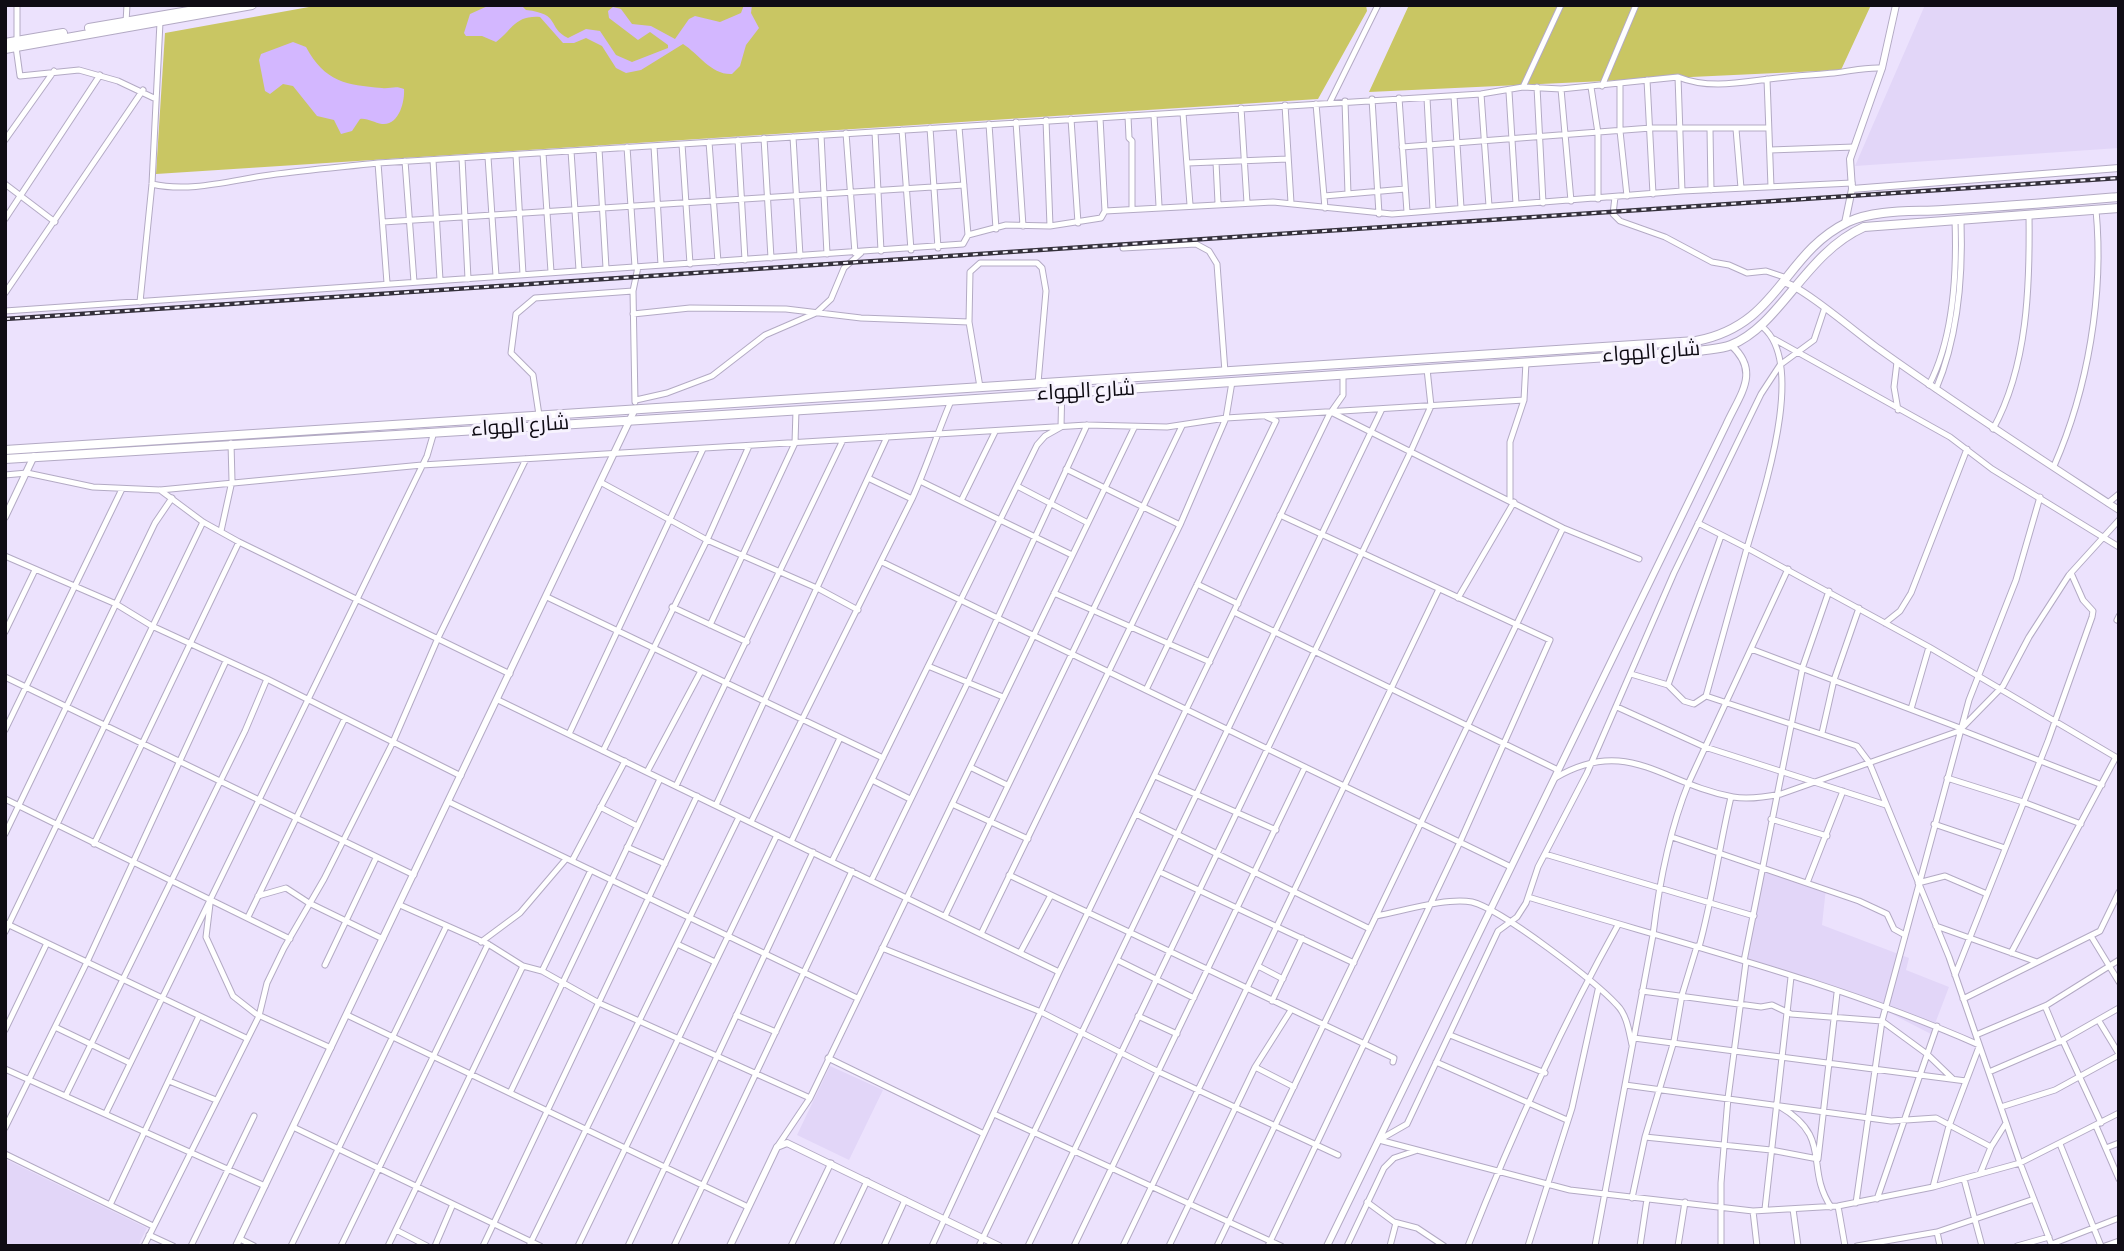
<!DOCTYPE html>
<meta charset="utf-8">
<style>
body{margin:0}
#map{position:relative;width:2124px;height:1251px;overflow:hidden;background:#ece2fd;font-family:"Sofia Sans Condensed",sans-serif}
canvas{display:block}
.frame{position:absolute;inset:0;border:7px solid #0f0c14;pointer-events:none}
</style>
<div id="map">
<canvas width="2124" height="1251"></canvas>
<div class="frame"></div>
</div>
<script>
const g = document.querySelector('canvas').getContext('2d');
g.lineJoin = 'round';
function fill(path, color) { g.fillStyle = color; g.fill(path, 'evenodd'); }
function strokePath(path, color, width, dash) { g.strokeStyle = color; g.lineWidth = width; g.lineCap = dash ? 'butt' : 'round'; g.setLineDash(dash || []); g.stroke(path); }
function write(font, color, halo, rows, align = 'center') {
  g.font = font + ' "Sofia Sans Condensed",Cairo,sans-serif'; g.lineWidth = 6; g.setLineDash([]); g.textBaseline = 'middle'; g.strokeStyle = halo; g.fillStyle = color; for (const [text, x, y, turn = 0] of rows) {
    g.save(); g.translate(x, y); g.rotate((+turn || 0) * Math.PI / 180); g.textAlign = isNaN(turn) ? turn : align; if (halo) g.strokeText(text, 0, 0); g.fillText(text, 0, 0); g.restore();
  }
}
fill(new Path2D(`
 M1925,5H2119V148L1855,166Z
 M1763,868L1826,888L1822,925L1909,958L1906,970L1949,987L1931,1034L1892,1014L1888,1006L1745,958Z
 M830,1066L883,1090L849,1160L797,1135Z
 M5,1159L147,1228L138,1246H5Z`), '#e2d6f8');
fill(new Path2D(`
 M320,5H1366L1367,11L1318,99L156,174L165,33Z
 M1409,5H1871L1841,70L1369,92Z`), '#c9c663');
fill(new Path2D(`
 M490,5H521L526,10C562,14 546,27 568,38L586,29L600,31L616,55L632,62L668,48V45L650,32L638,40L609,18L608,11L613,7L621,9L632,24L651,26L675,39L689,19L695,16L720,22L741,13L744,5H752L751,13L759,28L746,45L740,66L732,74C711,75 699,54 683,44L641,70L626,73L616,68L602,46L586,38L574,43H563L540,17C514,15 511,32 496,42L482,36H466L464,33L470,14Z
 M293,42L306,47C325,82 346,85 382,88C391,89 395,85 404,89C405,101 399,126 382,124C374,123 368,118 360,119L352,131L341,134L334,120L317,116L293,86L283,84L270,94L265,91L259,60L261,54Z`), '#d3b7ff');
const minor = new Path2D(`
 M17,5V41
 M126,22L127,5
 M16,47L20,76L79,70L118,81L156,99
 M1678,77L1682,191
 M1767,79L1771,187
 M1647,80L1653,194
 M1620,85V131L1627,196
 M1602,86L1636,5
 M1523,87L1561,5
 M1537,87L1543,203
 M1591,87L1598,133V199
 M1561,89L1571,201
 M1509,92L1516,204
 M1481,94L1489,206
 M1454,96L1461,208
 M1399,98L1407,212
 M1427,98L1433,210
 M1372,99L1379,214
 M1345,101L1348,194
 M1330,102L1378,5
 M1316,104L1325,208
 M1285,105L1291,203
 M1241,108L1247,203
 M1183,113L1190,205
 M1154,115L1159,206
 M1128,116L1129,138L1132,141V208
 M1071,119L1078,223
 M1046,120L1050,226
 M1016,122L1023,226
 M989,124L996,229
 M930,128L938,248
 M1710,129L1711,190
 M1736,129L1741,188
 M902,130L911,250
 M875,132L881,251
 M846,133L855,253
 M821,135L827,254
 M793,137L800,256
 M764,138L771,258
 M5,140L54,71
 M738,140L745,260
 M709,142L718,262
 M682,144L690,264
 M654,146L661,265
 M627,147L635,267
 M1402,147L1651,128H1768
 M599,149L606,268
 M1770,150L1854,147
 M571,151L579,270
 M543,153L551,272
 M516,155L523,274
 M488,157L496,276
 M462,158L468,279
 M433,160L440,280
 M405,161L414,282
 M1216,162L1218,203
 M378,163L387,283
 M1188,163L1288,159
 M5,184L55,222
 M152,184C190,193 232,180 270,175C306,170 342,167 378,163L1481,94L1523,87L1561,89L1678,77C1708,89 1738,83 1769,79C1791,76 1812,75 1834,73C1852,71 1864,67 1882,68
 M1324,196L1405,189
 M1615,197L1613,214L1620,221L1665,237L1712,262L1729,265L1747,273L1766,271L1787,278
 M1105,211L1273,202L1392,214L1682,191L1852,183
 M5,219L100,75
 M383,222L964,185
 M968,235L1006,225L1050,226L1101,218L1105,211L1100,118
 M1123,248L1196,244L1209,251L1217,264L1225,372
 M5,293L143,90
 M140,302L152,184L160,22
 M5,311L963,244L968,235L959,127
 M633,314L690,308L786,309L861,318L969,322
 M1760,325C1810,360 1761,499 1747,548L1929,647L2119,759
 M1774,339L1950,437L1992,469L2119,547
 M1897,362L1894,387L1898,410
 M1929,385C1954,337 1957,273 1955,220
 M980,387L969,322L970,272L980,263H1037L1042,268L1046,291L1038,383
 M1936,389C1958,337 1963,276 1961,220
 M636,400L667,393L712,376L765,335L816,313L831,299L844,268L861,253
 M635,402L633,291L638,267
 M1333,413L1563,528L1639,559
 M539,415L533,375L511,353L516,314L535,298L633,291
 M1993,429C2028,366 2030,284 2029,214
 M2054,466C2088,389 2104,294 2096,210
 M1066,469L1180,525
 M5,475L27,473L93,487L160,490L422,465L1087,425L1167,427L1226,418L1524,400
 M868,478L912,499
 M920,481L1072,555
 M602,483L707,540L819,589L858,610
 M1017,486L1088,523
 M160,490L203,522L239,542L510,674
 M1510,500V442L1524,400L1526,362
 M961,501L995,432
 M2108,503L2119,494
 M1698,523L1747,548L1706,696L1857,746L1869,762L1949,957L2020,1163L2052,1246
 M221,531L232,481L231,443
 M5,556L116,604L152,626L267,679
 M882,562L1511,867
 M1197,584L1238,604
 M1054,593L1210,662
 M547,597L883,758
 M1458,598L1514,502
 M672,607L747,642
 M1234,612L1558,770
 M2117,620L2119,616
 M1885,623L1900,611L1911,593L1967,449
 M710,625L795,443L796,410
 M5,632L35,570
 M1751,649L1960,728
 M928,666L1003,697
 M1631,674L1668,685L1684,701L1694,704L1706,696
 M5,677L414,875
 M1668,685L1721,536
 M1146,690L1276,421L1267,417
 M498,700L1059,972
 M1617,707L1705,747L1886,805
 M1911,709L1929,647
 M5,730L122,489
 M1961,730L2102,785
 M1822,733L1834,680L1859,608
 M569,734L703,449
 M603,751L707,540L749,446
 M970,767L1007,785
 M647,772L701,671
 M1155,776L1276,830
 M1555,778C1628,735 1662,784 1733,797C1749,800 1766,797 1781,794L1959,731L2003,686L2029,637L2069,575L2119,520
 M1947,778L2023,802L2081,824
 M872,780L910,799
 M676,786L843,440
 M5,799L290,939
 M449,802L857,998
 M952,804L1028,839
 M716,805L887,437
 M600,807L637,826
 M1136,814L1370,929
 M1771,819L1827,836
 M751,822L912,499C927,466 937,434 951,401
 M1934,824L2005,848
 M5,834L155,523L172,498
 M1672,837L1859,901L1887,914L1894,929L1905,935
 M791,842L840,738
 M94,844L239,542
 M627,847L665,864
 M1545,854L1754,916
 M572,861L625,761
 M832,861L1037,445L1045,436L1061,427L1062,382
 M1160,872L1354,963
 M1009,875L1394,1058L1393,1062
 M871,881L968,682L1087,425
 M1807,883L1843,791
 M1918,883L1945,876L1987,894
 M258,896L286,888L309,903L383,939
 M1528,897C1679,943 1834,981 1979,1045
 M210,904L206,937L233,996L256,1014L331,1048
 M400,905L488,944L523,966L542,971L599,1003L810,1098
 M945,916L1182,426
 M1376,916C1403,911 1447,897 1472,902C1501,909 1596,982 1617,1005C1627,1015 1629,1032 1632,1045
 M248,917L345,718
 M5,923L246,1038
 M1936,926L2037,962
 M5,932L203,522
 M981,934L1180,525L1226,418L1232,382
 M2091,936L2119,982
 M481,942L520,913L566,859
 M677,944L715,962
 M1699,947C1713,897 1719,847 1731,797
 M882,948L1041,1012L1159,1072L1338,1155
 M1020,953L1051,895
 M2011,953L2116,757
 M1117,960L1194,998
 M1744,961L1803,666L1829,591
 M325,965L376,858
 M1258,966L1283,979
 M542,971L591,870
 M1955,975L2048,741L2092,617L2093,611L2083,600L2071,573
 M1642,991L1761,1007L1772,1005L1791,1014L1882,1021L1927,1054L1953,1079
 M1963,999L2100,931L2119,892
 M1272,1001L1302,938
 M2045,1006L2060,1042
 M347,1015L748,1207
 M736,1015L776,1032
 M1138,1016L1177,1034
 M2099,1021L2119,1054
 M55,1027L130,1063
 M5,1030L47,943
 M1450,1035L1545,1073
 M1976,1035L2047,1005L2119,960
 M1634,1038L1966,1081
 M2063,1041L2101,1123
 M828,1058L984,1134
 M1436,1062L1567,1120
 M1255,1067L1294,1087
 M5,1069L265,1186
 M1989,1072L2061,1041L2119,1008
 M169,1081L216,1100
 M1625,1085L1891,1121L1936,1118L1991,1147
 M510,1093L660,779
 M66,1095L245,731L267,679L461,776
 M1779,1106C1834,1138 1804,1166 1831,1207
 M2001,1107L2055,1090L2119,1055
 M106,1113L427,456L434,432
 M994,1114L1281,1246
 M2096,1126L2119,1179
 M293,1127L540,1246
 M5,1128L87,962L226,661
 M1645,1137L1771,1150L1818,1159L1837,993
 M1379,1140L1407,1124L1498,931L1517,917L1526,903L1538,867L1587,773L1674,573L1761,394L1780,365L1814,340L1824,310
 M1379,1140L1570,1190L1753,1211L1838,1206L1933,1187L2020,1163L2119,1113
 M2060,1144L2101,1246
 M777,1147L810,1098L1134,428
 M2106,1148L2119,1143
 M5,1154L153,1226
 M1980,1174L1991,1147L2006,1123
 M1964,1179L1982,1246
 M1933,1187L1949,1126L1979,1047
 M1632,1198L1645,1137L1674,1041L1682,995L1697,946
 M1877,1199L1937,1026
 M1367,1202L1394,1222L1417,1228L1444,1246
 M1856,1203L1882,1021L1969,700L2016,580L2040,497
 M110,1205L199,1016
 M1838,1206L1845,1246
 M1765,1209L1791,977
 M1793,1209L1798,1246
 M1753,1211L1757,1246
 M396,1230L427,1246
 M1937,1232L1940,1246
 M149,1235L173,1246
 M240,1239L254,1246
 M2052,1244L2119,1218
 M144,1246L259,1016L267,983L284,948L324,879L393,742L438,638L526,459
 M191,1246L254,1116
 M291,1246L446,927
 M341,1246L488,944
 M388,1246L523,966
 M435,1246L453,1204
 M483,1246L697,796
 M529,1246L739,817
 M578,1246L777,835
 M628,1246L813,852
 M674,1246L852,871
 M791,1246L831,1163
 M836,1246L867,1181
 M884,1246L905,1200
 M932,1246L1059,972L1329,415L1343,395V374
 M979,1246L1382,409
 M1028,1246L1410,453L1431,406L1427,369
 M1074,1246L1305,767
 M1123,1246L1439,589
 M1169,1246L1255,1067L1291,1010
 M1217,1246L1563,528
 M1268,1246L1460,842L1550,640L1280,515
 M1347,1246L1384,1168L1394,1158L1415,1151
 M1390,1246L1396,1223
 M1468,1246C1511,1137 1561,1027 1618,925
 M1528,1246L1572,1108L1598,990
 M1595,1246L1653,935C1659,884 1669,831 1689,782L1788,569
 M1640,1246L1647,1199
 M1678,1246L1685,1202
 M1721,1246V1183L1728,1098L1746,962
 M1857,1246L1937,1232L2034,1199
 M2017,1246L2049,1237
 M2105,1246L2119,1241`);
const tertiary = new Path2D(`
 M1852,189L2119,168
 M1845,223L1852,189L1850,159L1882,68L1896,5
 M1783,282C1802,286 1859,335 1879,349C1957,405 2038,457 2119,510
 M5,517L34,456
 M236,1246L635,409
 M730,1246L777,1147L787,1143L999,1246
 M1327,1246L1726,425C1740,394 1761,372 1731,345`);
const primary = new Path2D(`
 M5,450L1696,341C1780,325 1782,254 1848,222C1876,209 1913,212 1943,210C2002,207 2060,202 2119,197
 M5,459L885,405L1699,351C1710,349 1721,349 1731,345C1781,325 1805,253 1864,227L2119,208`);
const trunk = new Path2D(`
 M89,28L218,6
 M5,43L63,33
 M5,49L252,5`);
strokePath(minor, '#b3aac4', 7);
strokePath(tertiary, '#b3aac4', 8);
strokePath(primary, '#b3aac4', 10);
strokePath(trunk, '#b3aac4', 10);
strokePath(minor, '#fff', 5);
strokePath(tertiary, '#fff', 6);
strokePath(primary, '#fff', 8);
strokePath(trunk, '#fff', 8);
const rail = new Path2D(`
 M5,319L2119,178`);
strokePath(rail, '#34303b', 4.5);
strokePath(rail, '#f7f3fe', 2, [5]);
write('21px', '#0f0c14', '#f7f3fe', [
 ["شارع الهواء",1651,353,-4],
 ["شارع الهواء",1086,392,-3],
 ["شارع الهواء",520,427,-4]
]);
</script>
